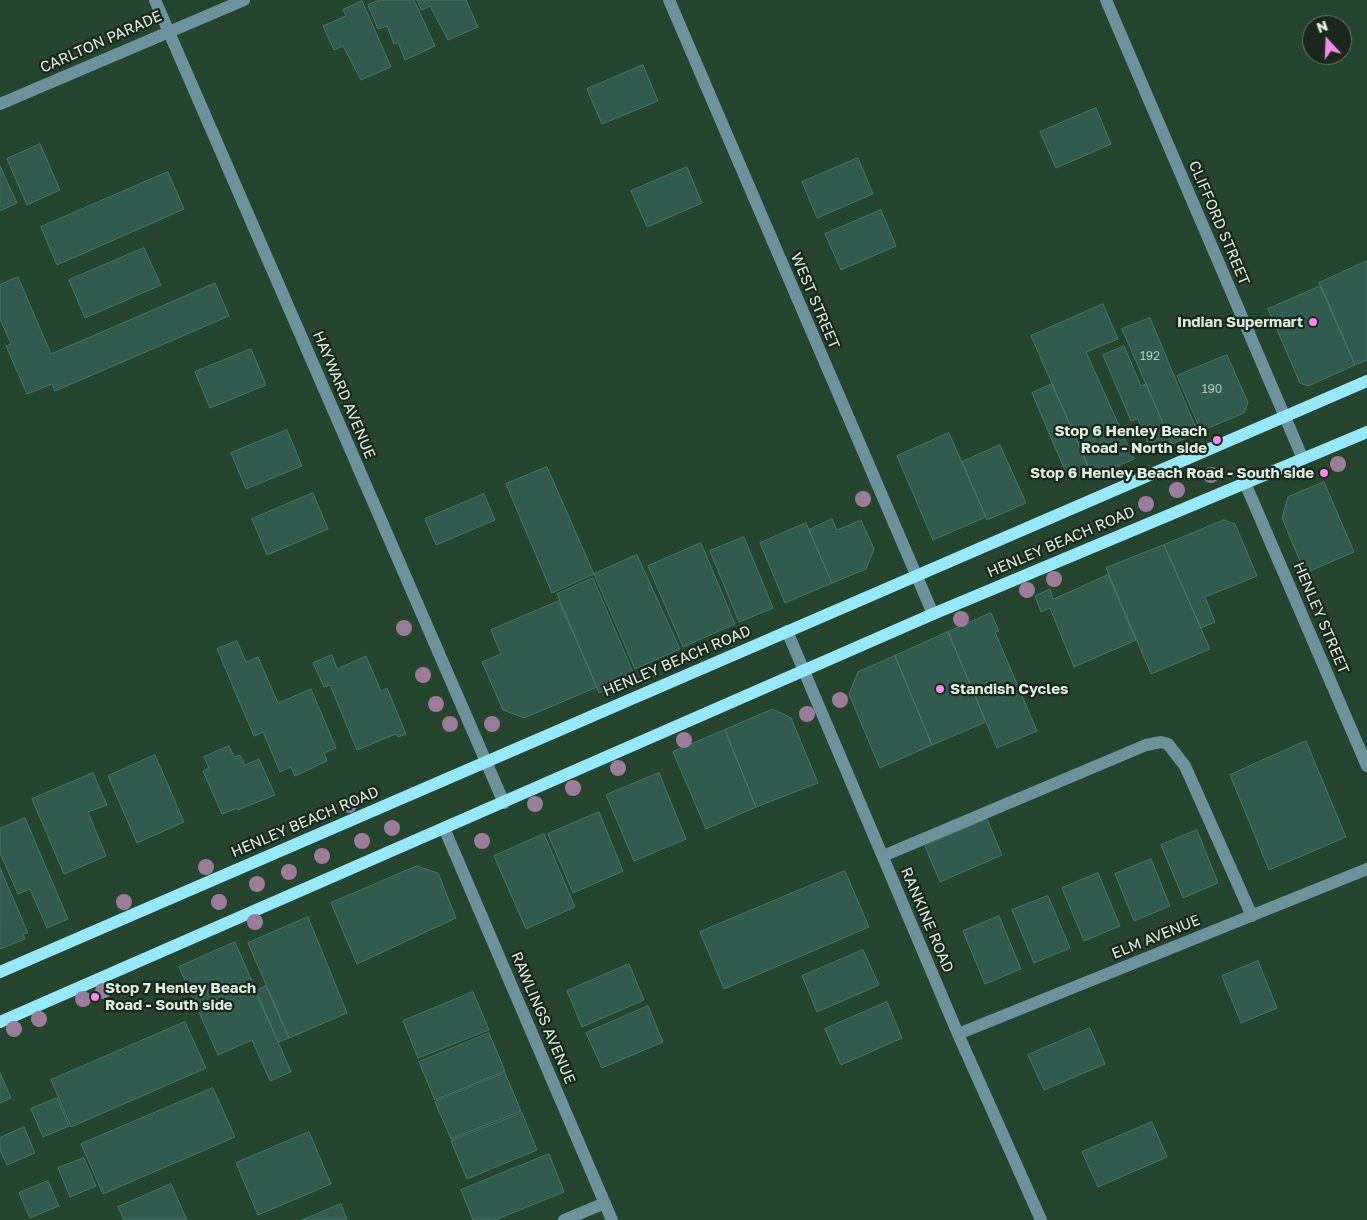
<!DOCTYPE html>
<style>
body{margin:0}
#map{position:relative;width:1367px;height:1220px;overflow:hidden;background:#25452e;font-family:"Golos Text",sans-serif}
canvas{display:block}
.north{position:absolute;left:1302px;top:15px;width:50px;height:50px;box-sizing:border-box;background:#19271d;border:1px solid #67776b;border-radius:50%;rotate:340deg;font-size:14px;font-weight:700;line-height:20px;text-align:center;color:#dcefe0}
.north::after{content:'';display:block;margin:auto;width:18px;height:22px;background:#f888ea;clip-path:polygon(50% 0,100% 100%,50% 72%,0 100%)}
</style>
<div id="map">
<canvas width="1367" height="1220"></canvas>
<div class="north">N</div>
</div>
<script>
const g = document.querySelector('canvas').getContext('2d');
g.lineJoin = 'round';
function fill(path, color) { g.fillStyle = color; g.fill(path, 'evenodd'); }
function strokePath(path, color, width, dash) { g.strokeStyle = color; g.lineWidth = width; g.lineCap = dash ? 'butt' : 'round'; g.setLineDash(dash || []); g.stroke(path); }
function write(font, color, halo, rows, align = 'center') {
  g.font = font + ' "Golos Text",sans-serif'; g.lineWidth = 4.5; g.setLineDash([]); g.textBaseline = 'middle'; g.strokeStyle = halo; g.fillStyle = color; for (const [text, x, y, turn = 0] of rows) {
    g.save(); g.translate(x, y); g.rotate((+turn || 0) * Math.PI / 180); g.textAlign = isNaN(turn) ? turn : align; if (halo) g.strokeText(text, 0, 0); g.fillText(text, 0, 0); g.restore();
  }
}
const building = new Path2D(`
 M380,0H414L435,46L405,60L398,42L394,44L387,26L378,29L368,5Z
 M417,0H466L478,27L448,40L430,6L422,10Z
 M362,1L391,67L361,80L343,46L334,50L323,26L346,16L343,10Z
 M643,65L658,101L602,124L587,89Z
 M1096,108L1111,144L1056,168L1040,132Z
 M40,144L60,190L27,205L7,159Z
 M858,158L873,194L817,218L802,182Z
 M0,166L17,203L0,211Z
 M687,167L702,203L647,227L631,191Z
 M168,172L184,209L57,265L41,227Z
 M881,210L896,246L841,270L825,234Z
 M144,248L161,285L85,318L69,280Z
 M1367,261V360L1355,365L1319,283Z
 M18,277L51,354L215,283L229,316L55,391L52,384L27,394L6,346L11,344L0,319V285Z
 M1321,286L1355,365L1308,386L1300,383L1268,309Z
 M1103,304L1118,339L1086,352L1134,459L1093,477L1031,336Z
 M1150,318L1198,433L1172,444L1122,329Z
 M1124,346L1141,386L1146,384L1172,444L1152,453L1138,419L1131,421L1103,355Z
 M251,349L266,385L210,408L195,372Z
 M1227,355L1248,403L1244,413L1201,431L1177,376Z
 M1052,384L1090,471L1069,480L1032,393Z
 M287,430L302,466L246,489L231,453Z
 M949,433L986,517L933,540L897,456Z
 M1000,445L1026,503L987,520L962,462Z
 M547,467L594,574L552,593L506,484Z
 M1324,482L1354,552L1305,573L1282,518L1288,497Z
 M313,493L328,529L267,555L252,519Z
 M484,494L495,520L436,545L425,519Z
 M832,519L837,530L861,520L874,549L866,569L832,583L809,530Z
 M1224,520L1235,524L1257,576L1205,597L1215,622L1201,628L1164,545Z
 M806,523L832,583L785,603L760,543Z
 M744,537L773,608L739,622L710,551Z
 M701,543L735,624L683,647L648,566Z
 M1164,545L1210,649L1151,674L1106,568Z
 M637,555L680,649L635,669L594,574Z
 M1108,575L1136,640L1074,667L1050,608L1041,612L1035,596L1050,589L1053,599Z
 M593,578L635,677L599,693L557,594Z
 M559,601L597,687L524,718L503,710L482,662L501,654L491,630Z
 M991,613L999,631L995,632L1037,731L997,748L948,632Z
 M948,632L986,722L932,745L895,656Z
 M237,641L246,662L258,657L278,703L311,689L336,748L324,753L327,761L295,776L291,767L280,772L263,732L254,736L217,649Z
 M332,655L337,669L366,656L381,691L387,688L406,734L398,737L396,734L357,750L330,685L324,687L313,663Z
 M895,656L932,745L880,768L849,694L858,672Z
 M773,709L791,718L818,783L756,807L725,730Z
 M725,730L756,807L706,829L673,752Z
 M1306,741L1346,837L1269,870L1230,775Z
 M229,746L234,757L240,755L245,765L259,759L275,795L238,810L237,808L222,814L203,771L209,768L204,757Z
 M155,755L184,822L137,843L108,776Z
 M93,773L107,805L88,812L106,856L64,874L32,799Z
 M659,773L686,839L634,861L606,795Z
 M599,812L623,871L573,893L548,834Z
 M25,818L68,919L47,928L30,889L18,894L0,853V829Z
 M987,819L1002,855L940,882L925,846Z
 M1197,830L1218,883L1183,898L1161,845Z
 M544,834L575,907L526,929L494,856Z
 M1151,859L1170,906L1134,921L1115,874Z
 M417,866L438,873L456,918L357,964L331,903Z
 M0,868L28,933L23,934L25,939L0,949Z
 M845,871L869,927L724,989L700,932Z
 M1098,873L1120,926L1084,941L1062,888Z
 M1048,896L1070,948L1034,963L1012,910Z
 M999,916L1021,969L985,984L963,931Z
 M308,917L347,1013L289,1038L248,943Z
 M235,942L291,1072L270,1081L252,1040L218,1055L179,967Z
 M863,950L879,985L817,1012L802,976Z
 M1258,961L1277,1008L1241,1023L1222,976Z
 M629,964L644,1000L582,1027L567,991Z
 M266,986L289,1038L278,1042L255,991Z
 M473,992L489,1030L418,1058L403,1021Z
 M887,1002L902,1038L841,1065L825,1029Z
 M648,1006L663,1042L602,1068L586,1033Z
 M185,1022L206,1068L71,1127L51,1080Z
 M1090,1028L1105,1064L1044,1090L1028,1055Z
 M489,1033L505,1071L435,1100L419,1062Z
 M0,1073L11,1098L0,1103Z
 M505,1073L521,1111L451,1139L435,1102Z
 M213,1088L235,1137L103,1194L81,1144Z
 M57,1098L69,1126L43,1137L31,1109Z
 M522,1113L537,1150L467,1179L451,1141Z
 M1152,1122L1167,1157L1098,1187L1082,1152Z
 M24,1127L35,1153L7,1165L0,1150V1138Z
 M309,1132L331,1184L258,1215L236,1163Z
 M549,1154L564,1192L495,1220H473L461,1190Z
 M84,1158L96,1186L70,1197L58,1168Z
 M48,1181L59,1206L30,1218L19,1193Z
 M171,1184L187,1220H124L118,1207Z
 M341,1204L347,1220H302Z`);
fill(building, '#305d50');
strokePath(building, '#487567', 1);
strokePath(new Path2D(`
 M155,0L504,803
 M669,0L933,614
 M1106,0L1303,459
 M0,104L244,0
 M1245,483L1367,766
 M787,631L958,1034L1041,1220
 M444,828L612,1220
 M883,856L1146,745L1161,742L1168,744L1185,766L1252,916
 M958,1034L1367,869
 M564,1220L605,1203`), '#6c939b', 12);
strokePath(new Path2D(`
 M0,972L1367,381
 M0,1022L933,614L1367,432`), '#96e9fa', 12);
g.fillStyle = '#9b7d99';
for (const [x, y] of [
 [1338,464],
 [1211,475],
 [1177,490],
 [863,499],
 [1146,504],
 [1054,579],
 [1027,590],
 [961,619],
 [404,628],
 [423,675],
 [840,700],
 [436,704],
 [807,714],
 [450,724],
 [492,724],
 [684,740],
 [618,768],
 [573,788],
 [535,804],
 [349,805],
 [392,828],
 [362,841],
 [482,841],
 [322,856],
 [206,867],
 [289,872],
 [257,884],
 [124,902],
 [219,902],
 [255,922],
 [103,991],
 [83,999],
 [39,1019],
 [14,1029]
]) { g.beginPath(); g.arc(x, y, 8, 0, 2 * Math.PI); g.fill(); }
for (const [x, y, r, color] of [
 [1313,322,5,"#f888ea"],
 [1217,440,5,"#f888ea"],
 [1324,473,5,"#f888ea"],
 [940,689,5,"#f888ea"],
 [95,997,5,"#f888ea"]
]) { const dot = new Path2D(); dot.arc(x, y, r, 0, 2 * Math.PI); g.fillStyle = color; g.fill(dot); strokePath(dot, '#19271d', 2); }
write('12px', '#b1cabc', null, [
 ["192",1150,356],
 ["190",1212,389]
]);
write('15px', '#dcefe0', '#19271d', [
 ["CARLTON PARADE",101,42,-24],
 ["CLIFFORD STREET",1219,223,67],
 ["WEST STREET",815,301,67],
 ["HAYWARD AVENUE",344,395,67],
 ["HENLEY BEACH ROAD",1061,542,-23],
 ["HENLEY STREET",1321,618,67],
 ["HENLEY BEACH ROAD",677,661,-23],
 ["HENLEY BEACH ROAD",305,822,-23],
 ["RANKINE ROAD",927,920,67],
 ["ELM AVENUE",1156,937,-22],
 ["RAWLINGS AVENUE",543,1018,67]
]);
write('bold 15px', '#dcefe0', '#19271d', [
 ["Indian Supermart",1303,322],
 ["Stop 6 Henley Beach",1207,431],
 ["Road - North side",1207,448],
 ["Stop 6 Henley Beach Road - South side",1314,473],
 ["Standish Cycles",950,689,"left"],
 ["Stop 7 Henley Beach",105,988,"left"],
 ["Road - South side",105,1005,"left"]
], 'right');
</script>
